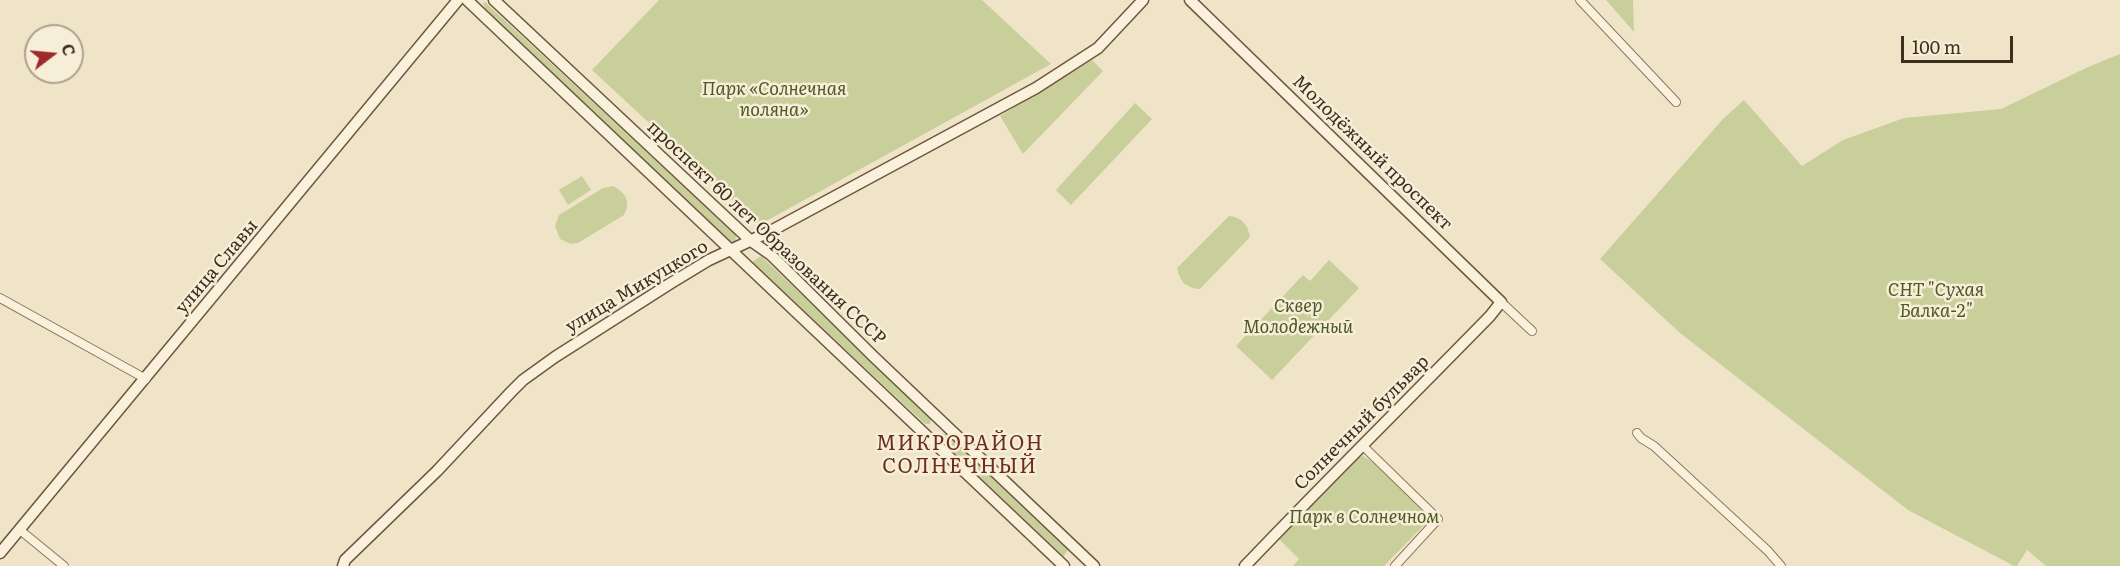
<!DOCTYPE html>
<meta charset="utf-8">
<style>
body{margin:0}
#map{position:relative;width:2120px;height:566px;overflow:hidden;background:#f0e4c8;font-family:Literata,serif}
canvas{display:block}
.north{position:absolute;left:24px;top:24px;width:60px;height:60px;box-sizing:border-box;background:#f7eed8;border:2px solid #ada18e;border-radius:50%;rotate:74deg;font-size:16px;font-weight:700;line-height:24px;text-align:center;color:#3d2e20}
.north::after{content:'';display:block;margin:auto;width:21px;height:27px;background:#9e2a2b;clip-path:polygon(50% 0,100% 100%,50% 72%,0 100%)}
.scale{position:absolute;left:1901px;top:36px;width:112px;height:27px;box-sizing:border-box;border:3px solid #3d2e20;border-top:0;padding-left:8px;font-size:18px;line-height:21px;white-space:nowrap;color:#3d2e20;-webkit-text-stroke:4px #f7eed8;paint-order:stroke}
</style>
<div id="map">
<canvas width="2120" height="566"></canvas>
<div class="north">С</div>
<div class="scale">100 m</div>
</div>
<script>
const g = document.querySelector('canvas').getContext('2d');
g.lineJoin = 'round';
function fill(path, color) { g.fillStyle = color; g.fill(path, 'evenodd'); }
function strokePath(path, color, width, dash) { g.strokeStyle = color; g.lineWidth = width; g.lineCap = dash ? 'butt' : 'round'; g.setLineDash(dash || []); g.stroke(path); }
function write(font, color, halo, rows, align = 'center') {
  g.font = font + ' Literata,serif'; g.lineWidth = 5; g.setLineDash([]); g.textBaseline = 'middle'; g.strokeStyle = halo; g.fillStyle = color; for (const [text, x, y, turn = 0] of rows) {
    g.save(); g.translate(x, y); g.rotate((+turn || 0) * Math.PI / 180); g.textAlign = isNaN(turn) ? turn : align; if (halo) g.strokeText(text, 0, 0); g.fillText(text, 0, 0); g.restore();
  }
}
fill(new Path2D(`
 M659,0H982L1051,64L759,225L592,70Z
 M1606,0H1633L1634,32Z
 M485,2L736,235L735,243L729,241L485,8L483,3Z
 M2120,54V566H2046L2027,550L2017,566H2014L1908,510L1680,333L1600,259L1723,119L1744,100L1802,166L1843,140L1904,118L2001,109L2088,67Z
 M1092,60L1103,71L1023,154L1000,116Z
 M1135,103L1152,119L1071,205L1056,190Z
 M582,176L591,190L568,205L559,190Z
 M613,186C626,192 631,203 624,215L578,243L571,244L560,239L555,226L559,215L603,188Z
 M1229,216C1242,217 1248,225 1250,237L1200,289C1186,288 1180,282 1177,268Z
 M761,256L929,416L931,420L930,424H925L752,262Z
 M1329,260L1359,288L1272,380L1236,346L1303,275L1310,281Z
 M942,433L946,434L969,456L963,462L942,441L940,435Z
 M1363,456L1377,465L1425,511L1427,522L1384,566H1293L1299,559L1278,538L1357,457Z
 M972,459L1069,549L1062,558L966,465Z`), '#c9cf9b');
const street = new Path2D(`
 M1580,0L1676,102
 M0,298L146,379
 M1501,302L1532,331
 M1637,433L1641,438L1654,446L1768,551L1781,566
 M1363,446L1438,519L1395,566
 M20,530L64,566`);
const secondary = new Path2D(`
 M467,0L1064,566
 M494,0L751,241L771,255L874,357L1094,566
 M1190,0L1501,302L1490,316C1408,400 1325,482 1245,566
 M0,553L458,0
 M343,566L345,560L437,471L511,392L523,380L555,357L671,283L709,260L769,232L1036,88L1098,48L1143,0`);
strokePath(street, '#8d765c', 10);
strokePath(secondary, '#6f573f', 13);
strokePath(street, '#faf1dc', 8);
strokePath(secondary, '#faf1dc', 10);
write('italic 18px', '#4d5a26', '#f7eed8', [
 ["Парк «Солнечная",774,90],
 ["поляна»",774,111],
 ["СНТ \"Сухая",1936,291],
 ["Балка-2\"",1936,312],
 ["Сквер",1298,307],
 ["Молодежный",1298,328],
 ["Парк в Солнечном",1364,518]
]);
write('18px', '#3d2e20', '#f7eed8', [
 ["Молодёжный проспект",1372,153,44],
 ["проспект 60 лет Образования СССР",766,233,43],
 ["улица Славы",217,267,-50],
 ["улица Микуцкого",637,287,-31],
 ["Солнечный бульвар",1362,423,-45]
]);
g.letterSpacing = '1.5px';
write('20px', '#6b2e1e', '#f7eed8', [
 ["МИКРОРАЙОН",960,444],
 ["СОЛНЕЧНЫЙ",960,467]
]);
g.letterSpacing = '0px';
</script>
